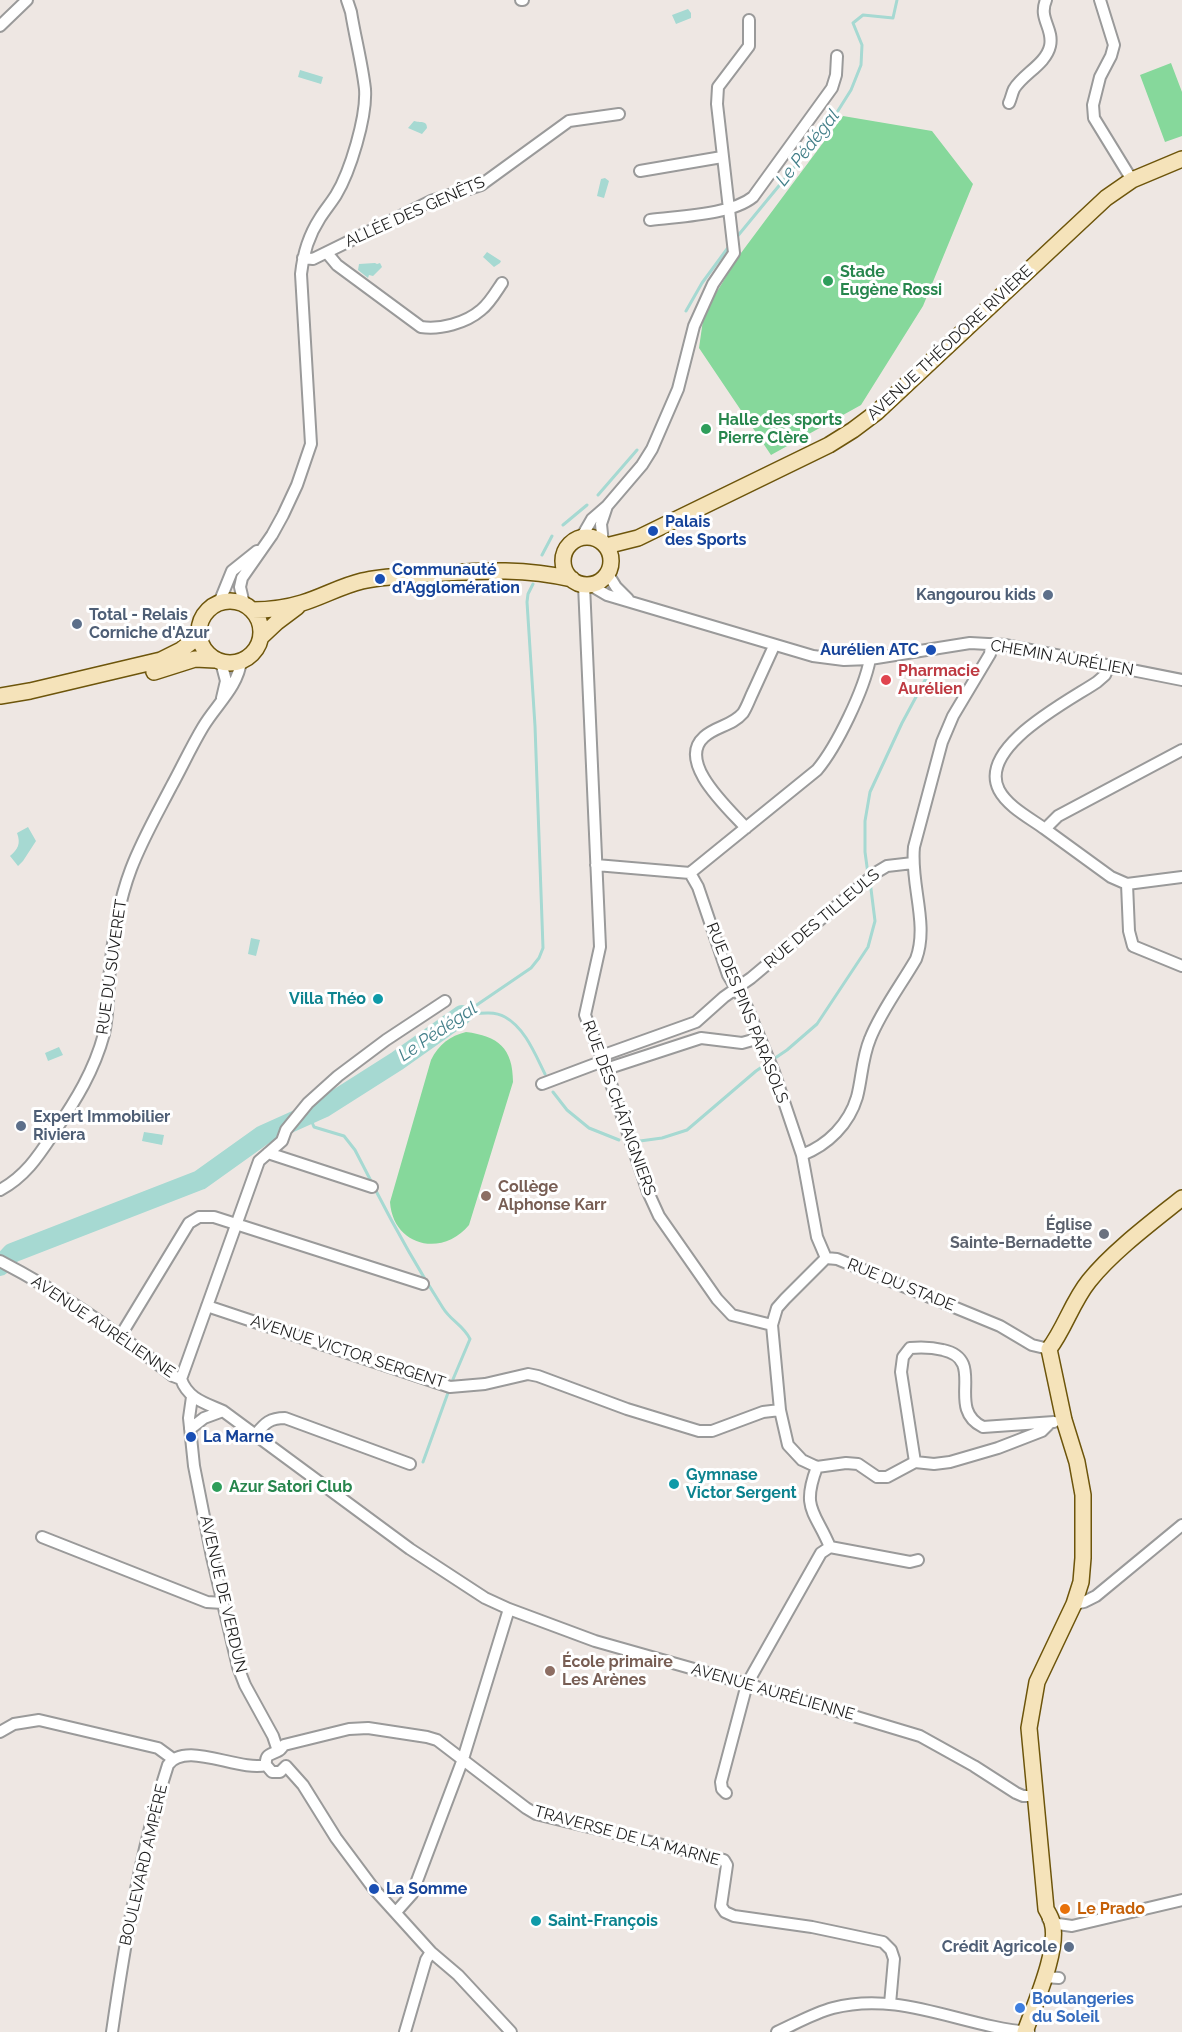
<!DOCTYPE html>
<meta charset="utf-8">
<style>
body{margin:0}
canvas{display:block;background:#eee7e3}
</style>
<canvas width="1182" height="2032"></canvas>
<script>
const g = document.querySelector('canvas').getContext('2d');
g.lineJoin = 'round';
function fill(path, color) { g.fillStyle = color; g.fill(path, 'evenodd'); }
function strokePath(path, color, width, dash) { g.strokeStyle = color; g.lineWidth = width; g.lineCap = dash ? 'butt' : 'round'; g.setLineDash(dash || []); g.stroke(path); }
function write(font, color, halo, rows, align = 'center') {
  g.font = font + ' Raleway,sans-serif'; g.lineWidth = 6; g.setLineDash([]); g.textBaseline = 'middle'; g.strokeStyle = halo; g.fillStyle = color; for (const [text, x, y, turn = 0] of rows) {
    g.save(); g.translate(x, y); g.rotate((+turn || 0) * Math.PI / 180); g.textAlign = isNaN(turn) ? turn : align; if (halo) g.strokeText(text, 0, 0); g.fillText(text, 0, 0); g.restore();
  }
}
fill(new Path2D(`
 M1171,63L1182,92V136L1165,142L1140,75Z
 M843,116L932,131L973,184L923,306L861,405L771,455L699,348L704,313L738,257Z
 M466,1032C498,1036 513,1048 513,1082L469,1225C442,1258 393,1246 390,1202L431,1060C439,1044 450,1036 466,1032Z`), '#86d89b');
fill(new Path2D(`
 M688,9L691,13V18L676,24L672,15Z
 M300,70L323,77L321,84L298,77Z
 M414,121C420,123 427,120 427,128L422,134L408,128Z
 M605,178L609,181L604,198L597,196L601,179Z
 M487,252L501,261L500,263L494,267L483,257Z
 M375,263L377,264L380,263L382,267L373,276L369,275L368,278L358,270L359,264Z
 M28,827L36,841L23,861L18,866L10,856C18,849 21,844 17,833Z
 M251,938L260,940L256,956L248,954Z
 M59,1047L63,1055L48,1061L45,1053Z
 M144,1132L164,1135L162,1145L142,1141Z`), '#a6d9d2');
strokePath(new Path2D(`
 M736,238L829,125L851,90L861,65L862,45L853,23L863,15L893,18L897,0
 M686,311L702,283L730,245
 M598,495L637,450
 M563,525L587,505
 M542,555L552,536
 M868,874L865,852V821L870,792L902,723L931,669
 M462,1015L531,968L539,958L543,948L535,726L527,602L528,594L533,584
 M463,1015C476,1014 493,1010 505,1017C525,1028 535,1054 545,1074
 M553,1092L567,1110L589,1128L619,1140
 M309,1115L314,1127L344,1136L355,1150L372,1183
 M640,1141L662,1138L687,1130L756,1071L787,1050L817,1024L868,947L875,921L870,881
 M375,1189C396,1230 418,1269 443,1308C451,1321 463,1325 470,1339L451,1384
 M423,1462L449,1390`), '#a6d9d2', 3);
strokePath(new Path2D(`
 M0,1266L12,1253L200,1180L263,1135L323,1108L397,1061L462,1015`), '#a6d9d2', 20);
const street = new Path2D(`
 M521,0H523
 M1100,0L1114,45L1111,56L1100,77L1093,105L1094,118L1132,180
 M0,26L27,0
 M1009,103C1011,99 1012,93 1014,89C1023,74 1046,64 1050,46C1054,28 1038,19 1046,0
 M640,171L722,157
 M650,220C679,216 731,215 753,197L832,88L836,75L837,56
 M327,253L337,265L421,327C440,330 466,323 481,310C489,304 496,292 502,283
 M303,258L313,259L431,201L481,185L569,121L619,114
 M607,506L642,465L652,449L678,389L694,326L713,284L734,253L717,104L718,87L749,46V20
 M581,538L592,519L607,506L601,524L603,544
 M608,574L616,587L628,599
 M584,585L600,947L585,1015L606,1069L648,1192L659,1216L717,1299L732,1315L772,1325
 M590,585L607,595L813,656L844,660L870,659L970,643L1006,645L1182,680
 M219,603L232,571L257,551
 M244,604L240,587L242,578L272,535L283,515L297,485L311,444L301,274C303,254 309,235 320,218C325,210 331,203 336,195C350,172 367,117 365,89C362,63 355,37 351,12L347,0
 M221,662L226,681L222,698
 M1182,750L1058,816L1045,829L1111,877L1127,884L1182,877
 M746,828C729,809 676,762 704,737C716,726 732,726 743,713C747,707 750,698 753,692C760,677 767,661 774,646
 M1045,829C1030,818 1008,807 999,790C977,747 1069,701 1097,682L1105,675L1109,666
 M596,865L690,873
 M1127,884L1129,931L1133,946L1182,966
 M601,1056L696,1022L724,997L751,978L877,872L887,866L913,863
 M606,1069L701,1038L742,1043L760,1038
 M542,1084L603,1061
 M268,1153L372,1187
 M802,1155C828,1145 849,1124 857,1097C862,1078 862,1058 870,1039C881,1011 901,985 916,959C929,924 910,884 914,847L942,742L953,716L990,654L991,644
 M0,1190C26,1176 39,1155 55,1131C76,1100 94,1071 104,1034C108,1016 108,999 109,980C112,943 118,903 131,869C142,840 157,814 171,787C182,767 191,747 203,727C216,705 238,687 241,661
 M826,1258L817,1237L802,1155L774,1072L746,1005L728,975L698,887L690,873L817,770C837,746 864,690 870,659
 M826,1258L785,1299L777,1308L772,1325L780,1410L788,1445L802,1460L817,1467L846,1463L858,1464L877,1477H887L915,1462L934,1464L950,1462L998,1448L1042,1431L1050,1423
 M826,1258L837,1259L1000,1326L1032,1345L1049,1349
 M0,1261C62,1293 119,1333 173,1376L181,1379C188,1399 205,1403 223,1411L410,1549L485,1598L509,1609L595,1641L747,1684L920,1736L974,1766L1016,1793L1023,1796H1035
 M207,1306L450,1387L485,1384L528,1374L538,1376L627,1409L699,1431H712L763,1412L780,1410
 M121,1335L189,1223L199,1217H214L423,1284
 M181,1379L259,1161L282,1141L286,1130L308,1103L338,1076L386,1040L445,1001
 M192,1397L189,1418L194,1466L212,1557L238,1667L245,1685L273,1736L278,1751
 M190,1429L204,1418L223,1411
 M256,1434C265,1423 270,1418 285,1418L410,1464
 M915,1462L901,1372L903,1357L910,1348C921,1347 931,1347 943,1350C988,1360 944,1408 983,1427L1054,1422
 M42,1537L207,1602L223,1603
 M830,1547L910,1562L918,1560
 M1074,1604L1084,1602L1096,1596L1182,1525
 M0,1732L14,1724L39,1720L158,1748L173,1759
 M286,1766L280,1772H272L266,1765C265,1754 270,1755 278,1751C281,1750 282,1747 284,1745L349,1729L368,1728L427,1737L437,1740L526,1808L536,1814L724,1860L727,1865L721,1906L725,1912L734,1916L812,1927L883,1942L891,1950L894,1959L890,2004
 M286,1766L303,1785L336,1838L374,1889L431,1952L458,1975L511,2032
 M726,1793L722,1789L721,1782L747,1684L821,1553L830,1547C815,1511 801,1509 817,1467
 M396,1912L412,1894L463,1759L509,1609
 M1048,1919L1058,1924L1072,1926L1182,1900
 M1044,1977L1059,1978
 M112,2032C125,1942 140,1852 168,1765C185,1740 239,1772 266,1765
 M405,2032L426,1960L431,1952
 M777,2032C795,2024 814,2013 833,2008C900,1990 963,2027 1029,2032`);
const secondary = new Path2D(`
 M563 561a24 24 0 1 1 48 0a24 24 0 1 1-48 0Z
 M606,546L638,538L829,445L853,430L877,412L1106,198L1132,180L1182,159
 M199 632a31 31 0 1 1 62 0a31 31 0 1 1-62 0Z
 M252,610C269,610 286,608 302,603C322,597 341,586 362,581C383,576 405,576 426,574C478,571 521,567 572,579
 M261,637L277,622L297,607
 M154,672L195,659L215,660
 M0,696L30,691L161,660L181,650L190,643L198,633
 M1025,2032C1034,2006 1060,1948 1052,1922C1051,1917 1048,1913 1046,1909L1029,1728L1037,1682L1074,1604L1081,1582L1083,1558V1495L1077,1462L1064,1420L1049,1349C1065,1328 1072,1302 1089,1281C1112,1252 1152,1222 1182,1198`);
strokePath(street, '#9a9a9a', 14);
strokePath(secondary, '#6d550b', 18);
strokePath(street, '#fff', 10);
strokePath(secondary, '#f5e3ba', 15);
for (const [x, y, r, color] of [
 [828,281,6,"#2e9e5b"],
 [706,429,6,"#2e9e5b"],
 [653,531,6,"#1a4fb4"],
 [380,579,6,"#1a4fb4"],
 [1048,595,6,"#5c6f8a"],
 [77,624,6,"#5c6f8a"],
 [931,650,6,"#1a4fb4"],
 [886,680,6,"#e0444e"],
 [378,999,6,"#0f9aa8"],
 [21,1126,6,"#5c6f8a"],
 [486,1196,6,"#8d6e63"],
 [1104,1234,6,"#6b7280"],
 [191,1437,6,"#1a4fb4"],
 [674,1484,6,"#0f9aa8"],
 [217,1487,6,"#2e9e5b"],
 [550,1671,6,"#8d6e63"],
 [374,1889,6,"#1a4fb4"],
 [1065,1909,6,"#e8710a"],
 [536,1921,6,"#0f9aa8"],
 [1069,1947,6,"#5c6f8a"],
 [1020,2008,6,"#3f7fe0"]
]) { const dot = new Path2D(); dot.arc(x, y, r, 0, 2 * Math.PI); g.fillStyle = color; g.fill(dot); strokePath(dot, '#fff', 2); }
write('16px', '#1d1d1d', '#fff', [
 ["ALLÉE DES GENÊTS",415,212,-24],
 ["AVENUE THÉODORE RIVIÈRE",950,343,-43],
 ["CHEMIN AURÉLIEN",1062,658,10],
 ["RUE DES TILLEULS",822,919,-40],
 ["RUE DU SUVERET",112,967,-82],
 ["RUE DES PINS PARASOLS",747,1013,68],
 ["RUE DES CHÂTAIGNIERS",619,1108,70],
 ["RUE DU STADE",901,1285,22],
 ["AVENUE AURÉLIENNE",103,1327,34],
 ["AVENUE VICTOR SERGENT",348,1352,18],
 ["AVENUE DE VERDUN",223,1594,77],
 ["AVENUE AURÉLIENNE",773,1692,16],
 ["TRAVERSE DE LA MARNE",627,1836,15],
 ["BOULEVARD AMPÈRE",144,1865,-77]
]);
write('bold 16px', '#27864d', '#fff', [
 ["Stade",840,272],
 ["Eugène Rossi",840,290],
 ["Halle des sports",718,420],
 ["Pierre Clère",718,438],
 ["Azur Satori Club",229,1487]
], 'left');
write('bold 16px', '#164399', '#fff', [
 ["Palais",665,522],
 ["des Sports",665,540],
 ["Communauté",392,570],
 ["d'Agglomération",392,588],
 ["Aurélien ATC",919,650,"right"],
 ["La Marne",203,1437],
 ["La Somme",386,1889]
], 'left');
write('bold 16px', '#4e5e75', '#fff', [
 ["Kangourou kids",1036,595],
 ["Total - Relais",89,615,"left"],
 ["Corniche d'Azur",89,633,"left"],
 ["Expert Immobilier",33,1117,"left"],
 ["Riviera",33,1135,"left"],
 ["Crédit Agricole",1057,1947]
], 'right');
write('bold 16px', '#be3a42', '#fff', [
 ["Pharmacie",898,671],
 ["Aurélien",898,689]
], 'left');
write('bold 16px', '#0d838f', '#fff', [
 ["Villa Théo",366,999,"right"],
 ["Gymnase",686,1475],
 ["Victor Sergent",686,1493],
 ["Saint-François",548,1921]
], 'left');
write('bold 16px', '#785e54', '#fff', [
 ["Collège",498,1187],
 ["Alphonse Karr",498,1205],
 ["École primaire",562,1662],
 ["Les Arènes",562,1680]
], 'left');
write('bold 16px', '#5b616d', '#fff', [
 ["Église",1092,1225],
 ["Sainte-Bernadette",1092,1243]
], 'right');
write('bold 16px', '#c56008', '#fff', [
 ["Le Prado",1077,1909]
], 'left');
write('bold 16px', '#366cbe', '#fff', [
 ["Boulangeries",1032,1999],
 ["du Soleil",1032,2017]
], 'left');
write('italic 18px', '#437f89', '#fff', [
 ["Le Pédégal",808,148,-52],
 ["Le Pédégal",438,1032,-34]
]);
</script>
